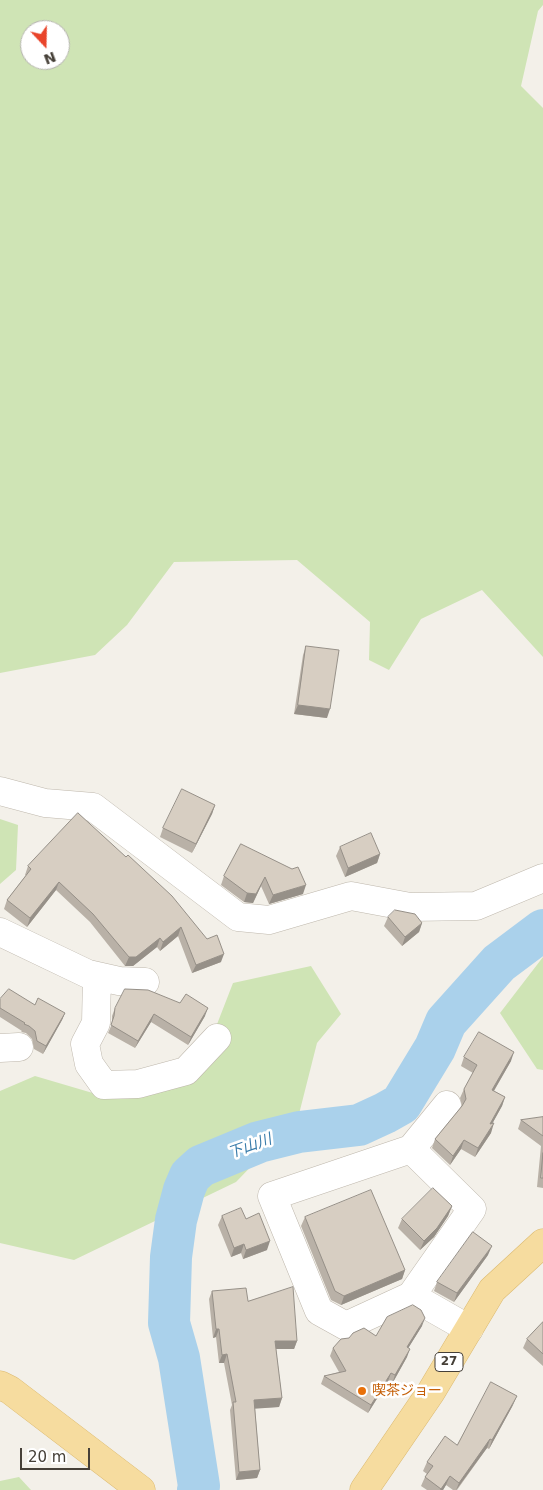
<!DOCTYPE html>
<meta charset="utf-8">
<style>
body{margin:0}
#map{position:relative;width:543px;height:1490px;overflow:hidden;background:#f3f0e9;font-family:"DejaVu Sans",sans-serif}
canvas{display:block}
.north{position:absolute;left:20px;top:20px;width:50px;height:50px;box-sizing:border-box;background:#fff;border:1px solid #b5b3af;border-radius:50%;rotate:159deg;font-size:14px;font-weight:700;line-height:20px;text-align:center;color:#464038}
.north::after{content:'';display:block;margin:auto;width:18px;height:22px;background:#e9442a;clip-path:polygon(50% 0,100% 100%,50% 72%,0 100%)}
.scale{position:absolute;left:20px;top:1448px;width:70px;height:22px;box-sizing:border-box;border:2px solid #464038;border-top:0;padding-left:6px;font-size:15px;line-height:18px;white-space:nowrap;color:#464038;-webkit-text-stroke:4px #fff;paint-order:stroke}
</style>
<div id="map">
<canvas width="543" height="1490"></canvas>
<div class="north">N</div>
<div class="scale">20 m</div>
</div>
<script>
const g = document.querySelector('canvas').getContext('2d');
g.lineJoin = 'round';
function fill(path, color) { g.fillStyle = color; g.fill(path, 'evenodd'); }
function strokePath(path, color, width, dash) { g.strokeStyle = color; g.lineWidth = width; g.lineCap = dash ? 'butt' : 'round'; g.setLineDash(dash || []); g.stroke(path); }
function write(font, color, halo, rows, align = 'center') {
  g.font = font + ' "DejaVu Sans","Noto Sans JP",sans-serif'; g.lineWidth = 5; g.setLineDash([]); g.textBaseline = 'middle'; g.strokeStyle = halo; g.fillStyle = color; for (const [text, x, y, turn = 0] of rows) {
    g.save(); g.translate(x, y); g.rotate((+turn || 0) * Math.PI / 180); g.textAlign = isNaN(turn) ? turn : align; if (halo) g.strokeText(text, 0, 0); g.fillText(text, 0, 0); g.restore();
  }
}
fill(new Path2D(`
 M0,0H543V5L538,11L521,86L543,108V657L482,590L421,619L389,670L369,660L370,622L297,560L174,562L127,625L95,655L0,673ZM30,30H60V60H30Z
 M0,819L18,825L16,870L0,884Z
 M543,957V1070L537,1069L500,1013Z
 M311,966L341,1014L317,1043L298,1118L236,1182L74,1260L0,1243V1091L35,1076L113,1099L195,1081L233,983Z
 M19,1477L31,1490H0V1481Z`), '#cfe4b5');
strokePath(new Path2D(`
 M198,1490L199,1486L179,1358L169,1323L171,1257L176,1220L184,1190L190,1176L201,1166L259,1142L299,1132L359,1125L385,1113L401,1104L435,1048L446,1022L499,963L543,930`), '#aad1eb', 42);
const minor = new Path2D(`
 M0,791L45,803L93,807L238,917L269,920L351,896L410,907L476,906L543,878
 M0,932L88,974L119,981L145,982
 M97,976L96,1023L85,1044L89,1064L104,1085L138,1084L186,1071L217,1038
 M0,1048L19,1047
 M411,1149L472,1209L411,1296L346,1326L319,1311L272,1196L411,1149L447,1105
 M411,1296L469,1329`);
const major = new Path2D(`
 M0,1385L10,1390L141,1490
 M364,1490L431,1392L492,1290L543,1243`);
strokePath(minor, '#beb7ac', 29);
strokePath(major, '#dbb96f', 29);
strokePath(minor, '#fff', 28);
strokePath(major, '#f6dc9f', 28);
fill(new Path2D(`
 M306,646L327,718L294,714L303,655Z
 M215,805L212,814L192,853L160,837L163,828Z
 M78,813L221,962L192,973L178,936L160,951L157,947L133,966H125L90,922L56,890L27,927L4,909L7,900L26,875H25L28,866Z
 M241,844L303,894L269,904L261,886L253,903L244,902L221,885L224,876Z
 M340,847L380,854L377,863L345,877L336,856Z
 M388,917L422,923L419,932L402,946L384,926Z
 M0,999L35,1005L65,1013L62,1020L43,1054L34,1049L32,1039L26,1033L21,1032L22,1031L0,1017Z
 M115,1008L205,1016L188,1045L151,1022L135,1048L108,1033L112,1024V1016Z
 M464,1057L511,1061L494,1091L505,1097L502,1106L492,1124L491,1133L475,1157L461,1149L450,1165L432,1148L435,1139L462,1106L460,1098L464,1089L473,1073L461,1066Z
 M543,1117V1188L537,1187L541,1146L518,1129L521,1120Z
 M452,1206L448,1216L434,1237L420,1250L398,1228L402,1219Z
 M222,1216L246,1219L267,1250L243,1259L241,1253L231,1257L218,1225Z
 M305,1217L405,1270L402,1279L341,1305L331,1300L301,1226Z
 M488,1255L454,1302L434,1291L437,1282Z
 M212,1291L248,1301L297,1341L294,1349H276L282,1398L279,1407L255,1408L260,1470L257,1478L236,1480L230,1410L232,1405L224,1363H219L216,1337L213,1338L209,1299Z
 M543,1322V1366L523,1348L527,1339Z
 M422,1326L408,1348L407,1357L392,1384L388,1381L368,1413L321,1384L324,1376L339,1372L330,1356L333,1348L376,1336Z
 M513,1405L489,1449L487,1448L457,1490H453L446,1485L443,1490H427L421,1486L425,1477L427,1474L423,1471L427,1462L457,1445Z`), '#b9b1a7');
fill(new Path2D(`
 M298,705L330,709L327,718L294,714Z
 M215,805L212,814L192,853L196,844Z
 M380,854L377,863L345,877L348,868Z
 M265,877L261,886L253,903L244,902L247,893Z
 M59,882L56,890L27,927L30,918Z
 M306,885L303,894L269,904L273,895Z
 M422,923L419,932L402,946L405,937Z
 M181,927L178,936L160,951L163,942Z
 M160,938L157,947L133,966H125L129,957Z
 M224,954L221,962L192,973L196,965Z
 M208,1008L205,1016L188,1045L191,1037Z
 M65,1013L62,1020L43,1054L46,1046Z
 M154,1014L151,1022L135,1048L138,1041Z
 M514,1052L511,1061L489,1099L492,1090Z
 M505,1097L502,1106L487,1133L490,1124Z
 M494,1123L491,1133L475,1157L478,1148Z
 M464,1140L461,1149L450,1165L453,1156Z
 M452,1206L448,1216L434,1237L420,1250L424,1241Z
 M270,1241L267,1250L243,1259L246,1250Z
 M244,1244L241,1253L231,1257L234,1248Z
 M492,1246L488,1255L454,1302L457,1293Z
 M405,1270L402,1279L341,1305L344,1296Z
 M425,1318L422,1326L404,1355L407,1347Z
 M216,1329H219L216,1337L213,1338Z
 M275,1341H297L294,1349H272Z
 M410,1349L407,1357L392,1384L395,1375Z
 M227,1354L224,1363H219L222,1355Z
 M391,1373L388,1381L368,1413L371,1405Z
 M517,1396L513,1405L489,1449L492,1440Z
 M282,1398L279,1407L251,1409L254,1400Z
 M490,1439L487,1448L456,1490L459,1483Z
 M260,1470L257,1478L236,1480L239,1472Z
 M450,1476L446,1485L443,1490H440Z`), '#969088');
const building = new Path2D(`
 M306,646L339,650L330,709L298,705Z
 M182,789L215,805L196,844L163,828Z
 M78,813L126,857L128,855L172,896L207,939L217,935L224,954L196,965L181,927L163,942L160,938L136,957H129L93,914L59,882L30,918L7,900L31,869L28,866Z
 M371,833L380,854L348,868L340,847Z
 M241,844L292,869L298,867L306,885L273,895L265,877L256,894L247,893L224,876Z
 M395,910L415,914L422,923L405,937L388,917Z
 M9,989L35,1005L38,998L65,1013L46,1046L37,1041L35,1031L29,1026L24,1024L25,1023L0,1008V999Z
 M125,989L148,990L180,1003L186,994L208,1008L191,1037L154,1014L138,1041L111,1025L114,1016L115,1008Z
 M479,1032L514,1052L492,1090L505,1097L490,1124L494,1123L478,1148L464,1140L453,1156L435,1139L462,1106L466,1099L464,1089L477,1065L464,1057Z
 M543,1117V1136L521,1120Z
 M543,1153V1178H541Z
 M433,1188L452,1206L437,1228L424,1241L402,1219Z
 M371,1190L405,1270L344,1296L335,1291L305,1217Z
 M241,1208L246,1219L259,1213L270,1241L246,1250L244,1244L234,1248L222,1216Z
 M473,1232L492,1246L457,1293L437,1282Z
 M293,1287L297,1341H275L282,1398L254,1400L260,1470L239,1472L233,1402H236L227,1354L222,1355L219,1329H216L212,1291L246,1288L248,1301Z
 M413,1305L421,1310L425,1318L407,1347L410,1349L395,1375L391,1373L371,1405L324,1376L346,1371L333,1348L341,1339L349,1338L353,1333L364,1328L376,1336L387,1317Z
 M543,1322V1354L527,1339Z
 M491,1382L517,1396L492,1440L490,1439L459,1483L450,1476L441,1489L425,1477L433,1466L427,1462L445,1436L457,1445Z`);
fill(building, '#d7cec2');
strokePath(building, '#969088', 1);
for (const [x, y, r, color] of [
 [362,1391,5,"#e8710a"]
]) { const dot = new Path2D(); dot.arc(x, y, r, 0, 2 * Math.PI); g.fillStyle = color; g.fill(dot); strokePath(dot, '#fff', 2); }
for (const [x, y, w] of [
 [449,1362,28]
]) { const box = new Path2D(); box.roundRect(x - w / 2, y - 9.5, w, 19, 4); g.fillStyle = '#fff'; g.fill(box); strokePath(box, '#464038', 1); }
write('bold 12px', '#464038', null, [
 ["27",449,1362]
]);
write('14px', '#c56008', '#fff', [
 ["喫茶ジョー",372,1391]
], 'left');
write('italic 15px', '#397caa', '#fff', [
 ["下山川",250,1147,-20]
]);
</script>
